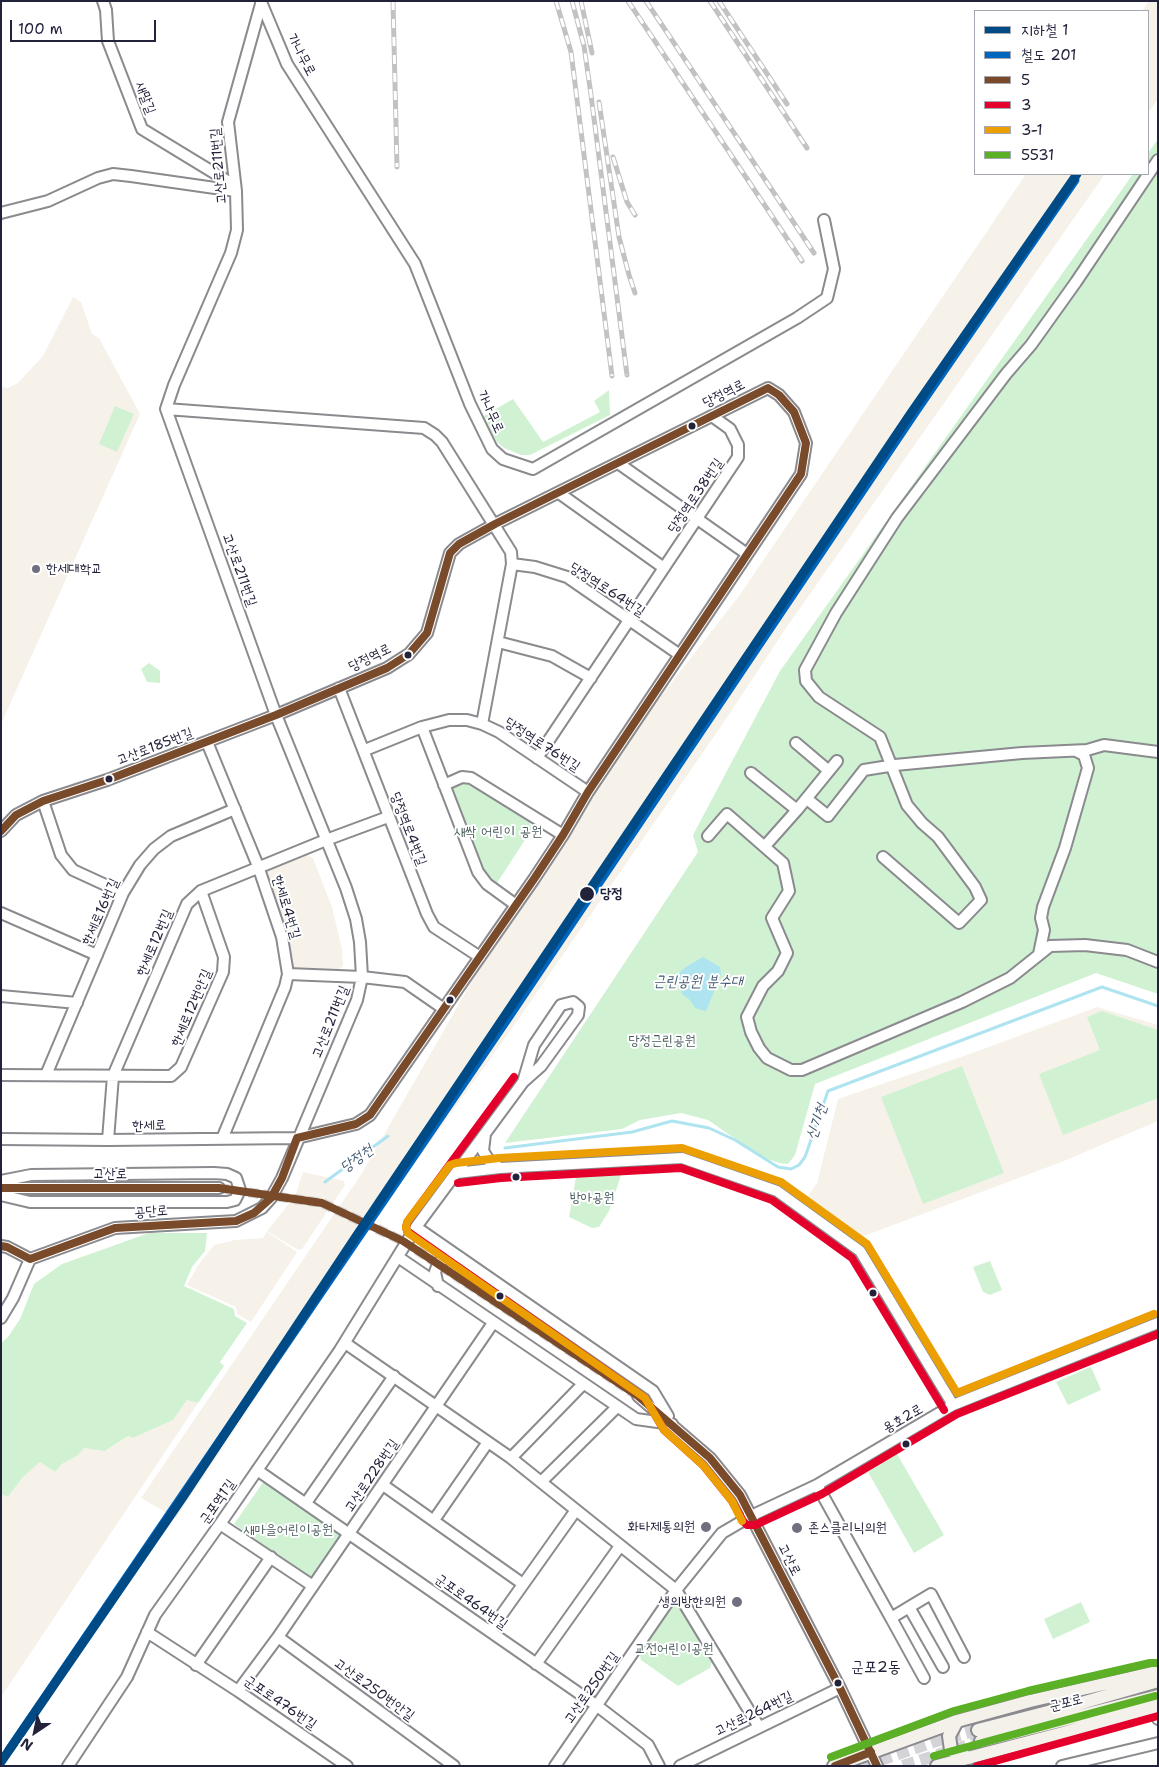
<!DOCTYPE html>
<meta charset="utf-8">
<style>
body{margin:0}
#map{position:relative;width:1159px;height:1767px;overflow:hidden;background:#fff;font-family:"Shantell Sans","Poor Story",sans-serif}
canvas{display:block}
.frame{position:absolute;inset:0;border:2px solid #22223b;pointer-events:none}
.legend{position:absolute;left:974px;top:10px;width:175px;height:165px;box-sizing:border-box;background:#fff;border:1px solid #a7a7b1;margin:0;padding:6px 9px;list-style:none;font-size:15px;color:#22223b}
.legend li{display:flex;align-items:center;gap:10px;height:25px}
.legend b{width:25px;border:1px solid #a7a7b1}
.north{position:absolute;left:10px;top:1707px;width:50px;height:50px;-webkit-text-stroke:4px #fff;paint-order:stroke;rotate:214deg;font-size:14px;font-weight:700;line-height:20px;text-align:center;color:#22223b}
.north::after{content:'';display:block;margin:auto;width:18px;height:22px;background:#22223b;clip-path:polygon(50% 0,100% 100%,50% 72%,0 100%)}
.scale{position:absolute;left:10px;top:20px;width:146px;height:22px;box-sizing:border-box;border:2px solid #22223b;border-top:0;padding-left:6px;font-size:15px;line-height:18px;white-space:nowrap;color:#22223b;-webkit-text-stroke:4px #fff;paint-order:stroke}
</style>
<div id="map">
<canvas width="1159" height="1767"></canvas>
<div class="frame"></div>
<ul class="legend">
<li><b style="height:6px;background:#004a85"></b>지하철 1</li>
<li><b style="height:6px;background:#0065bd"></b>철도 201</li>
<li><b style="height:6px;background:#7a4b2a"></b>5</li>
<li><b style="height:6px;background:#e4002b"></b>3</li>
<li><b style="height:6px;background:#ec9f03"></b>3-1</li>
<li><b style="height:6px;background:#5bb025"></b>5531</li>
</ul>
<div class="north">N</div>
<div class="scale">100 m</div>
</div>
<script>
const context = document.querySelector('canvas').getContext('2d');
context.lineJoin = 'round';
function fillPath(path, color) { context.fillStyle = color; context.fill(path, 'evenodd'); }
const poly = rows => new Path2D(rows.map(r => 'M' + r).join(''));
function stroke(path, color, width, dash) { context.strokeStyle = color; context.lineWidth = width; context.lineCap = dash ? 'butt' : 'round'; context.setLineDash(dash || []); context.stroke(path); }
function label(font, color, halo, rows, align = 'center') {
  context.font = font + ' "Shantell Sans","Poor Story",sans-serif'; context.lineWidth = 4; context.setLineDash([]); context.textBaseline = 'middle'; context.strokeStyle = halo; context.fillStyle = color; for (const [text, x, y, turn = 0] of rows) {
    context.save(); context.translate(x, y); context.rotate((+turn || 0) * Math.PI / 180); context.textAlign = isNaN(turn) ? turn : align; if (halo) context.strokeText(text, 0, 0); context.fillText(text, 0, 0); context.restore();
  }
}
fillPath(poly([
 [1149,1,1158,1,1158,99,1148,113,1148,11,1142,11],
 [1026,174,1105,174,786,628,724,722,513,1027,380,1212,176,1518,141,1498,362,1173,494,943,644,718,739,596],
 [73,297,81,302,92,334,99,338,140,414,1,724,1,387,8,388,18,383,43,356],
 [303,853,313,858,332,907,342,949,343,966,337,971,298,970,292,966,286,936,263,872,266,866],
 [1097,1007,1158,1025,1158,1121,1064,1161,856,1239,806,1199,817,1183,838,1099,967,1055],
 [303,1172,344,1181,345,1185,302,1249,298,1250,267,1231,295,1196],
 [267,1232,297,1252,251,1322,237,1314,236,1307,187,1285,198,1265,214,1245,235,1240,263,1238],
 [187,1400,198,1403,1,1697,1,1494,8,1497,23,1477,40,1462,55,1472,62,1464,77,1456,84,1447,106,1451,128,1436,133,1438,173,1420]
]), '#f6f2ea');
fillPath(poly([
 [1158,139,1158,994,1096,973,815,1084,795,1155,788,1164,779,1163,760,1156,708,1120,681,1113,640,1120,622,1129,505,1143,698,852,693,835,780,671,1133,174,1148,174,1148,153],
 [609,390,610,415,530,455,521,455,504,448,497,442,482,417,513,399,543,442,600,412,594,401],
 [115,406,134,414,117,452,99,444],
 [149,663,160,671,160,683,147,682,141,669],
 [462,782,475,785,529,820,532,829,497,883,489,879,481,870,452,786],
 [1102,1011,1158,1030,1158,1098,1063,1135,1039,1074,1100,1050,1087,1017],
 [962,1066,1004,1173,923,1204,881,1097],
 [621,1175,609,1211,599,1227,592,1228,569,1217,576,1177],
 [149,1233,207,1233,205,1251,192,1267,184,1286,234,1309,235,1316,247,1323,220,1362,224,1366,198,1403,187,1400,173,1420,133,1438,128,1436,105,1451,84,1448,77,1456,62,1464,55,1472,40,1462,23,1477,8,1497,1,1494,1,1343,8,1337,20,1319,34,1284,62,1264],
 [990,1261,1002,1290,990,1295,983,1292,973,1267],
 [1090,1367,1092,1369,1101,1390,1068,1405,1056,1382],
 [897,1454,944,1535,914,1553,868,1472],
 [264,1481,342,1536,311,1579,234,1524],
 [671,1602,680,1604,713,1659,710,1668,678,1686,641,1660,639,1651],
 [1081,1602,1090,1622,1053,1639,1044,1619]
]), '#d0f2d2');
fillPath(poly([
 [703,957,720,967,721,974,707,1009,705,1011,695,1008,690,1000,683,995,677,983,680,972,686,967]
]), '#aee4f0');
stroke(poly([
 [505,1148,632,1132,672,1121,709,1128,735,1140,778,1167,791,1169,799,1165,805,1157,828,1091,1102,987,1158,1006],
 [325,1182,388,1136]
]), '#aee4f0', 3);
stroke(poly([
 [219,1188,322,1203,403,1241,638,1396]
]), '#d3d3d8', 10, [10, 5]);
stroke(poly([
 [863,1766,933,1742,978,1730],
 [903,1766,981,1741]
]), '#d3d3d8', 12, [12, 6]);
const minor = poly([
 [103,1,106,10,108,41,142,129,234,185],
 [261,2,287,64,415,264,470,404,492,449,503,459,533,469,797,318,827,298,834,269,824,220],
 [1,213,48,201,98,178,113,174,131,176,236,191],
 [166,409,424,428,435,435,442,442,511,552,512,564,482,724],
 [618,463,747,554],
 [559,493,664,568],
 [512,564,535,567,567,577,680,655],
 [498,642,552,656,591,678],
 [339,688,427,914,434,927,480,957],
 [422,727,478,872,487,884,516,905],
 [207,742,258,866,282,937,288,974,285,987,222,1139],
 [796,743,829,771],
 [365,750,422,727,449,720,467,720,482,724,499,732,588,792],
 [537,758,738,457,738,445,730,429,712,416],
 [751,773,797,810,765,846],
 [444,785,462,777,471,778,563,835],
 [807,799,828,816,864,770,895,765,1022,753,1087,750,1104,745,1158,752],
 [43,801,61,855,73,870,123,893],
 [797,810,837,761],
 [1,831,16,815,43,801,107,780,276,715,387,668,409,654,427,633,450,553,459,544,495,524,768,388,779,395,794,412,806,443,801,474,588,792,563,835,534,879,370,1115,356,1124,297,1138,108,1140,1,1139],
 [708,836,727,814,783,863,789,891,772,918,787,953,778,971,763,986,747,1017,751,1032,759,1048,767,1058,791,1070,802,1070,962,1002,1010,978,1050,946,1085,945,1127,950,1158,962],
 [883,857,959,923,981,900,975,887,938,837,922,823,907,805,880,737,819,697,806,681,805,670,836,613,897,518,1006,374,1031,345,1076,282,1158,160],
 [1,913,97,955],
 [1039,954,1044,930,1041,918,1043,907,1065,848,1088,768,1084,755,1076,751],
 [288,974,362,977,405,982,444,1009],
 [1,996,77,1003],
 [1,1075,171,1076,181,1067,223,972,224,957,201,891],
 [46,1075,123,893,140,865,154,849,171,836,235,809],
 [485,1134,483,1151,490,1162,500,1168],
 [108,1140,113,1076,187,904,201,891,326,840,388,817],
 [457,1173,500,1168,682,1158,777,1191,860,1251,953,1405],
 [1,1181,31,1175,214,1173,227,1174,236,1178,240,1190,235,1200,227,1202,30,1202,1,1195],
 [1,1188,219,1188],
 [416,1227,653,1391,668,1416],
 [1,1246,7,1247,30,1259],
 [398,1257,636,1419,672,1424],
 [438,1286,435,1272,438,1264,442,1260,450,1258,461,1258],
 [1,1318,13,1298,30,1259,115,1228,236,1221,262,1208,271,1198,282,1178,357,1000,362,977,360,942,356,919,346,888,276,715,166,409,174,385,231,253,237,230,236,191,228,122,261,4],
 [345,1343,511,1458,676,1590,759,1727],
 [638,1396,710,1458,740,1495,840,1688,877,1766],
 [511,1458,583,1384],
 [257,1470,596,1705,648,1745,659,1766],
 [541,1482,617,1407],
 [383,1485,523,1584],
 [817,1485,891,1618,931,1594,964,1657],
 [306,1503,394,1376],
 [434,1520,488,1442],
 [220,1524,313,1586],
 [909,1607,943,1667],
 [891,1618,924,1678],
 [490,1631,576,1510],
 [147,1632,238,1691,347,1766],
 [278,1637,454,1766],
 [536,1664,620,1546],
 [196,1665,271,1557],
 [238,1691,278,1637,493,1323],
 [1152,1708,1158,1719],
 [68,1766,127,1677,155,1615,220,1524,340,1350,416,1227,523,1082,541,1066,578,1015,579,1007,573,1002,561,1005,534,1045,523,1082],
 [555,1766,676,1590,722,1533,751,1516,817,1485,953,1405,1158,1323],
 [680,1766,840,1688],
 [1062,1766,1158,1743]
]);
const major = poly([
 [957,1721,949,1736,951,1750,969,1758],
 [978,1730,1071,1706,1158,1681],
 [981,1741,1158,1696],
 [834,1766,957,1721,1030,1701,1152,1673,1158,1673],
 [937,1766,1063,1733,1158,1706]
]);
stroke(minor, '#8a8a8f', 14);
stroke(major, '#8a8a8f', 16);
stroke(minor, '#fff', 10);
stroke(major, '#f4f1eb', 12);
const rail = poly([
 [393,1,397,167],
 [556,1,571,52,612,376],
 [572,1,584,46,591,95,627,375],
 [581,1,592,53],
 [628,1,802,261],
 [646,1,814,253],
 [710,1,807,148],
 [719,1,787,104],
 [599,102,619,237,629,275,635,293],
 [613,157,627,202,635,215]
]);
stroke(rail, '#c2c2c4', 5);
stroke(rail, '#fff', 3, [9]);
stroke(poly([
 [1,831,16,815,43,801,107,780,276,715,387,668,409,654,427,633,450,553,459,544,495,524,768,388,779,395,794,412,806,443,801,474,588,792,563,835,534,879,370,1115,356,1124,297,1138,282,1178,271,1198,254,1213,236,1221,115,1228,30,1259,7,1247,1,1246],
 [1,1188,219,1188,322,1203,403,1241,638,1396,710,1458,740,1495,840,1688,877,1766],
 [835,1766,871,1752]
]), '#7a4b2a', 8);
stroke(poly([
 [514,1077,408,1221,406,1227,407,1231,645,1398,664,1430,703,1465,732,1501,743,1521,747,1525,755,1525,822,1494,957,1414,1158,1334],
 [458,1183,501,1178,681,1168,772,1200,852,1258,944,1410],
 [977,1766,1158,1716]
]), '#e4002b', 8);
stroke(poly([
 [742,1521,732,1501,703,1465,664,1430,645,1398,408,1233,406,1228,407,1222,450,1165,456,1163,499,1158,682,1148,781,1182,867,1244,957,1393,1154,1314]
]), '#ec9f03', 8);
stroke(poly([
 [934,1756,1155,1696],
 [831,1757,954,1711,1028,1691,1150,1663,1158,1663]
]), '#5bb025', 8);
stroke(poly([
 [9,1750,508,1018,916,411,1075,180]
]), '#0065bd', 9);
stroke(poly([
 [1,1762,183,1497,355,1238,911,413,1077,174]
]), '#004a85', 9);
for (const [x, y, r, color] of [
 [692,426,4.5,"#22223b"],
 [36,569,5,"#6f6f80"],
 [408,655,4.5,"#22223b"],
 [109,779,4.5,"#22223b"],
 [587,894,8,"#22223b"],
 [450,1000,4.5,"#22223b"],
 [516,1177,4.5,"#22223b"],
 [873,1293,4.5,"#22223b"],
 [500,1296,4.5,"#22223b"],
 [906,1444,4.5,"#22223b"],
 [706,1527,6,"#6f6f80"],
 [797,1528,6,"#6f6f80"],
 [737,1602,6,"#6f6f80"],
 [838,1683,4.5,"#22223b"]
]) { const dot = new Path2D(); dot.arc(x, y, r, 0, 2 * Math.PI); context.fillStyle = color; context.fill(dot); stroke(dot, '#fff', 2); }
label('14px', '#22223b', '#fff', [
 ["가나무로",301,55,62],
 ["새말길",145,98,69],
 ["고산로211번길",219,166,-95],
 ["당정역로",724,394,-27],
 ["가나무로",490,412,65],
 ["당정역로38번길",696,496,-56],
 ["고산로211번길",239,570,70],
 ["당정역로64번길",607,590,33],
 ["당정역로",370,658,-26],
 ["당정역로76번길",542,745,33],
 ["고산로185번길",155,747,-21],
 ["당정역로4번길",408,829,69],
 ["한세로4번길",286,907,73],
 ["한세로16번길",101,912,-66],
 ["한세로12번길",155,943,-67],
 ["한세로12번안길",192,1008,-67],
 ["고산로211번길",331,1022,-68],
 ["한세로",149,1126,-1],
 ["고산로",110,1174],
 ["공단로",151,1212,-4],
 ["용호2로",903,1419,-30],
 ["고산로228번길",372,1476,-56],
 ["군포역1길",218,1502,-55],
 ["고산로",789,1560,63],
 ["군포로464번길",471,1602,35],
 ["고산로250번길",592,1688,-55],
 ["고산로250번안길",374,1690,36],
 ["군포로476번길",280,1703,34],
 ["군포로",1066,1703,-14],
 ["고산로264번길",754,1714,-26]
]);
label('14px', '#22223b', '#fff', [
 ["한세대학교",46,569],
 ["화타제통의원",695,1527,"right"],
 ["존스클리닉의원",808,1528],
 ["생의방한의원",726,1602,"right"]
], 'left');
label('14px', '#4b5d5e', '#fff', [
 ["새싹 어린이 공원",498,832],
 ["당정근린공원",662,1041],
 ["방아공원",592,1198],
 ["새마을어린이공원",288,1530],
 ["교전어린이공원",674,1649]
]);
label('bold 14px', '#22223b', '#fff', [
 ["당정",600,894]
], 'left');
label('italic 15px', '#425970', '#fff', [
 ["근린공원 분수대",698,982],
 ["신기천",817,1122,-71],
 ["당정천",357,1159,-36]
]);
label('16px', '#22223b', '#fff', [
 ["군포2동",876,1668]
]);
</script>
